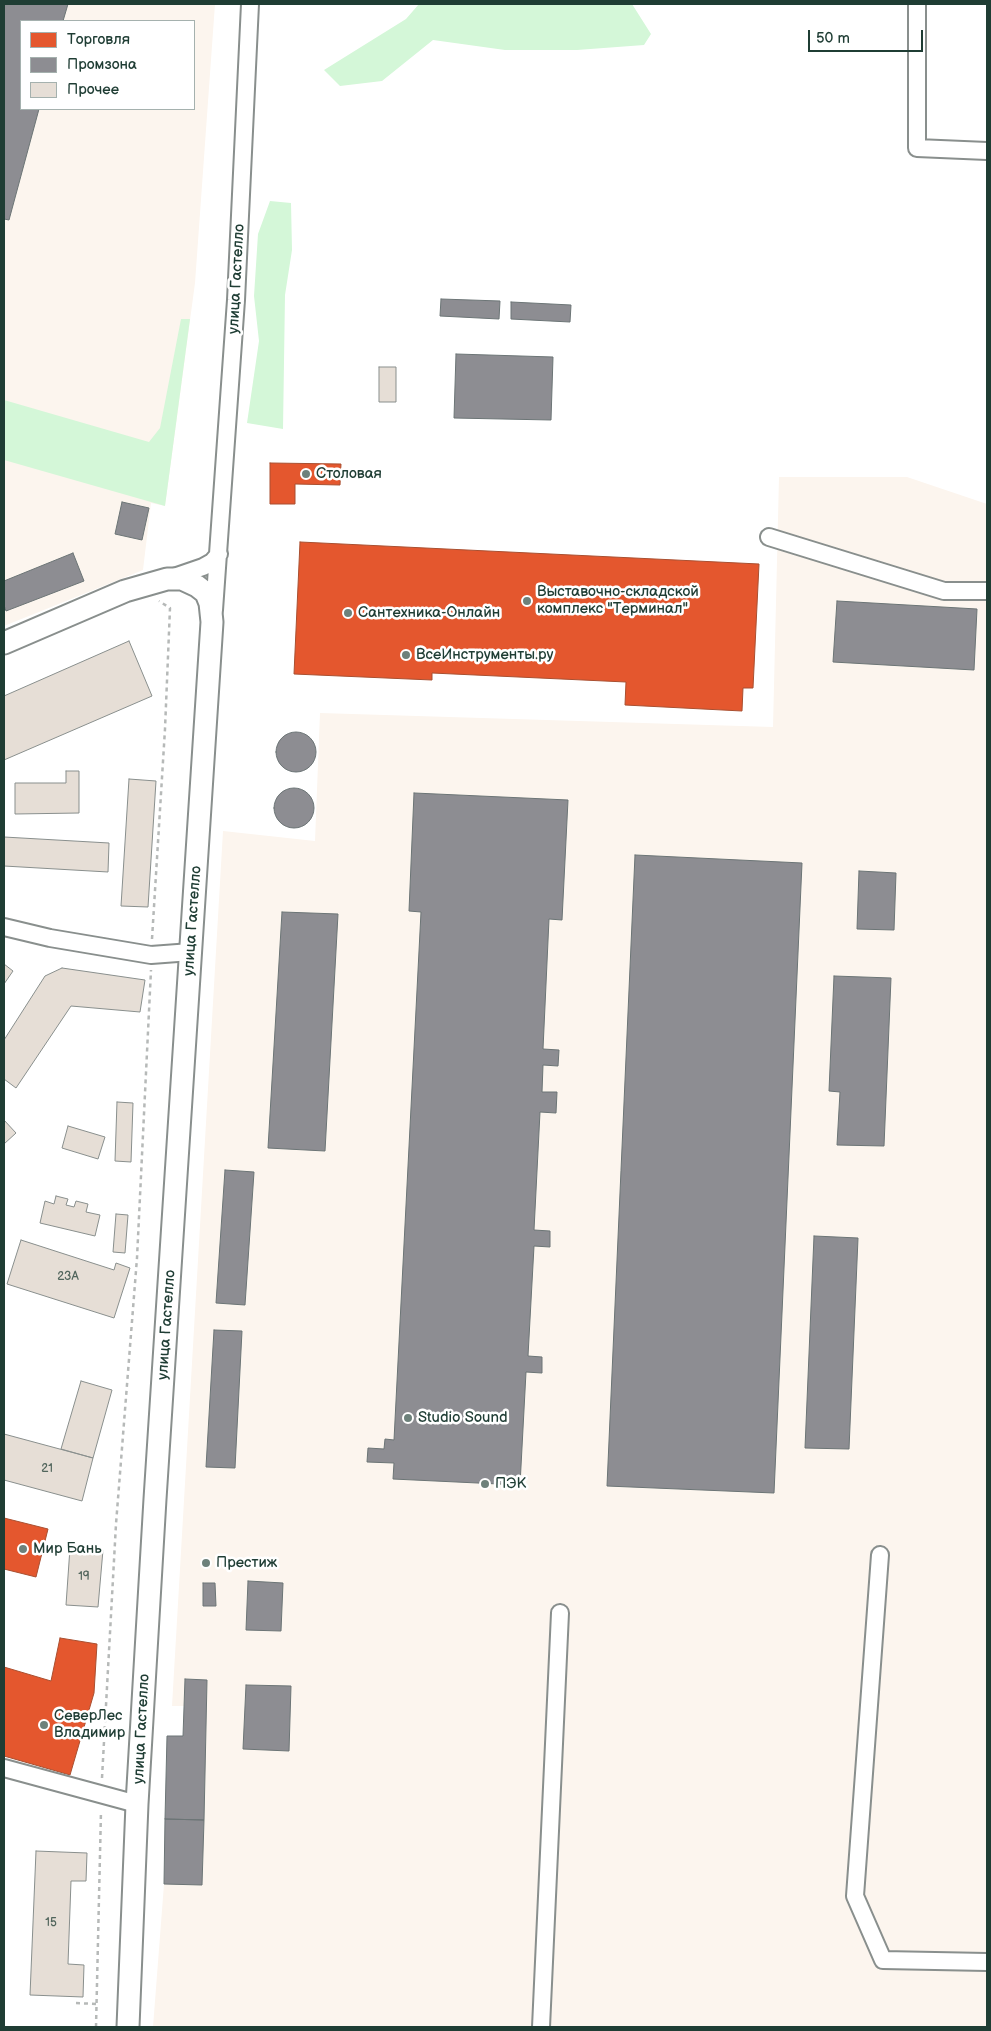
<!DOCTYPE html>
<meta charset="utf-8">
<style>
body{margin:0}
#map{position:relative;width:991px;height:2031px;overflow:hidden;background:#fff;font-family:"Balsamiq Sans",sans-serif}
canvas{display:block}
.frame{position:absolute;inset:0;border:5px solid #1f3d34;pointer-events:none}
.legend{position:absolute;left:20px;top:20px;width:175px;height:90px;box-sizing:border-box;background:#fff;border:1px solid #a5b1ae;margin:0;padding:6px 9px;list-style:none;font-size:15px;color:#1f3d34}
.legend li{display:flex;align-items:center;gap:10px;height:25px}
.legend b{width:25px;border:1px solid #a5b1ae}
.scale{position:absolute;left:808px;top:30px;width:115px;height:22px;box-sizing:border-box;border:2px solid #1f3d34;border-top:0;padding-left:6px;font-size:15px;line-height:18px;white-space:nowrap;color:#1f3d34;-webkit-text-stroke:4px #fff;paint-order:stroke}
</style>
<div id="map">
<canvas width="991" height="2031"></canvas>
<div class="frame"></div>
<ul class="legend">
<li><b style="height:14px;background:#e4572e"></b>Торговля</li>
<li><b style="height:14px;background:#8d8d92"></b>Промзона</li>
<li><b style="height:14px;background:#e6ded6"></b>Прочее</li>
</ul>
<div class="scale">50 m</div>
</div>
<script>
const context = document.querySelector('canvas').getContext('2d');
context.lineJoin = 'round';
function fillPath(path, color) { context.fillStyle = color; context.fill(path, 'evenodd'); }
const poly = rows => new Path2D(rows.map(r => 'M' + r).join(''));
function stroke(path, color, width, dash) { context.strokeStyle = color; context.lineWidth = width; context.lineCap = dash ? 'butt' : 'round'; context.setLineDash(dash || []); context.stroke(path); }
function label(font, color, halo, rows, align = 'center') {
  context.font = font + ' "Balsamiq Sans",sans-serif'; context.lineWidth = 5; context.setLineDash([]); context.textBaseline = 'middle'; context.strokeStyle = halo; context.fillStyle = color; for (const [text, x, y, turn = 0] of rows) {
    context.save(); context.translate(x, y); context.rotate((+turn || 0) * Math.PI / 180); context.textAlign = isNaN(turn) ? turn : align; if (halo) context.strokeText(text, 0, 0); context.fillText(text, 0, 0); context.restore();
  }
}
fillPath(poly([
 [4,4,215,4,195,283,165,506,151,503,143,570,4,626],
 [21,21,194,21,194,109,21,109],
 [779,477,907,477,987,504,987,2027,153,2027,164,1884,202,1884,207,1680,185,1679,184,1706,172,1706,223,831,315,841,320,713,773,727]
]), '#fcf5ee');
fillPath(poly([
 [419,4,632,4,651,34,644,45,577,50,505,50,433,40,382,81,340,86,324,70,406,19],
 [270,201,291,203,292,250,285,295,283,429,247,423,259,341,254,296,258,234],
 [181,319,190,319,165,506,4,460,4,400,149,442,160,428]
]), '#d4f7d8');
const shops = poly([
 [270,463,341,464,340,485,295,484,295,504,270,504,270,463],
 [300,542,759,564,753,688,743,688,742,711,625,705,626,682,432,673,432,680,294,674,300,542],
 [4,1518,48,1529,36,1577,4,1569,4,1518],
 [60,1638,97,1644,94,1693,70,1775,4,1756,4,1667,51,1681,60,1638]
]);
fillPath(shops, '#e4572e');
stroke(shops, '#a94f30', 1);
const industry = poly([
 [4,4,68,4,63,21,21,21,21,109,39,109,9,220,4,219,4,4],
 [441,299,500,301,499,319,440,316,441,299],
 [511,302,571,305,570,322,511,319,511,302],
 [456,354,553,357,551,420,454,418,456,354],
 [122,502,149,508,142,540,115,534,122,502],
 [73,553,84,581,6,611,4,605,4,581,73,553],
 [837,601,977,609,974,670,833,662,837,601],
 '276 752a20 20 0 1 1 40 0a20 20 0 1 1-40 0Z',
 '274 808a20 20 0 1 1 40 0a20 20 0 1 1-40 0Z',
 [414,793,568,800,562,920,549,919,543,1049,559,1050,558,1066,543,1065,542,1092,557,1092,556,1113,540,1112,534,1230,550,1231,550,1247,534,1246,528,1356,542,1357,542,1373,526,1372,520,1485,393,1479,394,1463,367,1462,368,1448,384,1449,385,1439,394,1440,421,912,409,911,414,793],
 [635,855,802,863,774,1493,607,1486,635,855],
 [859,871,896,873,894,930,857,929,859,871],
 [282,912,338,914,325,1151,268,1148,282,912],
 [834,976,891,978,884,1146,837,1145,840,1092,829,1091,834,976],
 [225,1170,254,1172,245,1305,216,1303,225,1170],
 [814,1236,858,1238,849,1449,805,1448,814,1236],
 [214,1330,242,1331,235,1468,206,1467,214,1330],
 [248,1581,283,1583,281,1631,246,1630,248,1581],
 [203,1583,215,1583,216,1606,203,1606,203,1583],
 [185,1679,207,1680,204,1820,165,1819,167,1736,183,1736,185,1679],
 [246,1685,291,1686,289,1751,243,1749,246,1685],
 [165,1819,204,1820,202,1885,164,1884,165,1819]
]);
fillPath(industry, '#8d8d92');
stroke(industry, '#6c7576', 1);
const building = poly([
 [379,367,396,367,396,402,379,402,379,367],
 [129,641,152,696,4,760,4,696,129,641],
 [66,771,79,771,79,813,15,814,15,783,66,783,66,771],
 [129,779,156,781,148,907,121,906,129,779],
 [4,837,109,843,108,872,4,866,4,837],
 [4,964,13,971,4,984,4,964],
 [62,968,145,980,140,1012,71,1006,16,1088,4,1079,4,1040,45,976,62,968],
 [117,1102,133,1103,131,1162,115,1161,117,1102],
 [4,1120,16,1133,4,1144,4,1120],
 [68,1126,105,1137,98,1159,62,1148,68,1126],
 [56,1196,68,1199,66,1205,74,1207,76,1201,88,1204,86,1212,100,1215,95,1236,40,1223,45,1201,54,1204,56,1196],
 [116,1214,128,1215,125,1253,113,1252,116,1214],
 [21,1240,114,1270,116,1263,130,1268,114,1318,7,1284,21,1240],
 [81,1381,112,1390,93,1458,61,1449,81,1381],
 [4,1434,93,1458,82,1501,4,1480,4,1434],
 [70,1548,103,1550,98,1607,66,1605,70,1548],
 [36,1851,87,1853,86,1881,71,1881,68,1964,84,1965,83,1997,30,1995,36,1851]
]);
fillPath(building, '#e6ded6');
stroke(building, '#898f8d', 1);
const minor = poly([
 [917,4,917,148,987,151],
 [769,537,944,591,987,591],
 [171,578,203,567,212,562,219,554],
 [214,610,236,300,250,4],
 [4,927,50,938,151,955,191,952],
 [880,1555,855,1896,883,1960,987,1962],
 [4,1768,137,1804],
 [541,2027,560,1613]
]);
const major = poly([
 [4,643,125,591,167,579,182,579,197,586,206,593,210,603,212,622,155,1499,137,1804,128,2027]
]);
stroke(minor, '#898f8d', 20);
stroke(major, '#898f8d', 25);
stroke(poly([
 [152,939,165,729,170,608,159,601],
 [102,1778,116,1524,137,1258,151,970],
 [76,2003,96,2004],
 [96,2027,101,1811]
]), '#b6b9b8', 2.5, [4, 4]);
stroke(minor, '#fff', 16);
stroke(major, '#fff', 21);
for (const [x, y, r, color] of [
 [306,474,5,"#6d817b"],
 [527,601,5,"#6d817b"],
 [348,613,5,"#6d817b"],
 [406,655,5,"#6d817b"],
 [408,1418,5,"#6d817b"],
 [485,1484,5,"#6d817b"],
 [23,1549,5,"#6d817b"],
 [206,1563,5,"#6d817b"],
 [44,1725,5,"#6d817b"]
]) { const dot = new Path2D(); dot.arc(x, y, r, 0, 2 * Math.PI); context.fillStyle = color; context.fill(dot); stroke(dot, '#fff', 2); }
label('12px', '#51655c', null, [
 ["23А",68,1277],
 ["21",47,1469],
 ["19",84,1577],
 ["15",51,1923]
]);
label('15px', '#1f3d34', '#fff', [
 ["улица Гастелло",237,279,-87],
 ["улица Гастелло",193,921,-86],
 ["улица Гастелло",167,1325,-86],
 ["улица Гастелло",142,1729,-87]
]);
label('15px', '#1f3d34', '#fff', [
 ["Столовая",316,474],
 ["Выставочно-складской",537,592],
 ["комплекс \"Терминал\"",537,609],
 ["Сантехника-Онлайн",358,613],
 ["ВсеИнструменты.ру",416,655],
 ["Studio Sound",418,1418],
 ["ПЭК",495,1484],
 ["Мир Бань",33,1549],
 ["Престиж",216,1563],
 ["СеверЛес",54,1716],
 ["Владимир",54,1733]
], 'left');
</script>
